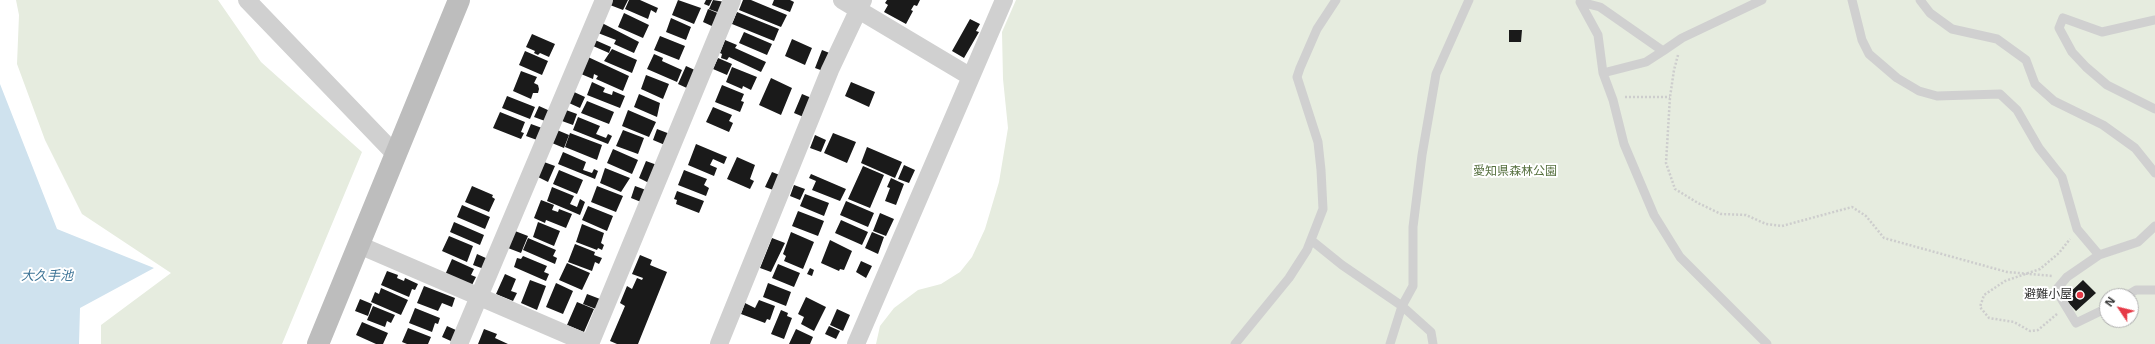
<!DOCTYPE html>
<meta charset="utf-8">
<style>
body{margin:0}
#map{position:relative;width:2155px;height:344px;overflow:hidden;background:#fff;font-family:"Open Sans",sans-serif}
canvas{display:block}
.north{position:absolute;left:2099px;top:288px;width:40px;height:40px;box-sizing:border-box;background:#fff;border:1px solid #adadad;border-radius:50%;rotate:305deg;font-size:11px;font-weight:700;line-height:16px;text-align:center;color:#333}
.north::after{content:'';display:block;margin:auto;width:14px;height:18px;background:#e63946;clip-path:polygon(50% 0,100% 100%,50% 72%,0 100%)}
</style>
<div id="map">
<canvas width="2155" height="344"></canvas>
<div class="north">N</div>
</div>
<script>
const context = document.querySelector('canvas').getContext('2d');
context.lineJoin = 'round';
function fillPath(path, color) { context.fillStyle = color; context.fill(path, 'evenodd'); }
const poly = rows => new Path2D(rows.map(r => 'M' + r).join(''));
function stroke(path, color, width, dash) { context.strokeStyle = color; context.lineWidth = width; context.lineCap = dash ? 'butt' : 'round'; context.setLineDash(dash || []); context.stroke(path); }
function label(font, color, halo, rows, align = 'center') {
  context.font = font + ' "Open Sans","Noto Sans JP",sans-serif'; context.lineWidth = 4; context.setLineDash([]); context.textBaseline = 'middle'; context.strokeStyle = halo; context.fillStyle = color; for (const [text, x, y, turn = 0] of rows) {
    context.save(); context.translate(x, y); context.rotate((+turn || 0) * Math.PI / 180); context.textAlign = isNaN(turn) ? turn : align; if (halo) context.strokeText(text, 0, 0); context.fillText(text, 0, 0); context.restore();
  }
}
fillPath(poly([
 [16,0,218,0,261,62,362,152,282,344,101,344,101,325,171,273,82,214,45,140,17,64,19,15],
 [1016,0,2155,0,2155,344,876,344,880,326,894,308,918,290,941,284,960,272,972,257,985,229,999,182,1008,128,1003,79,1002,32],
 [2107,296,2131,296,2131,320,2107,320]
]), '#e6ecdf');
fillPath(poly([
 [0,84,57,229,154,268,80,308,79,344,0,344]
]), '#cfe2ee');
fillPath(poly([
 [612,0,628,0,623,10,610,5],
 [629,0,640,0,658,8,656,13,651,10,648,19,625,9],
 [678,0,701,8,694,24,672,15],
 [706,0,712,0,709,6,704,4],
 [713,0,725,2,720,13,709,9],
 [743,0,751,0,787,15,781,27,739,10],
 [774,0,790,0,794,2,790,12,772,5],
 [887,0,920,0,917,6,914,5,911,10,913,11,906,24,884,12,888,5,885,3],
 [708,9,720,14,714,27,703,22],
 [737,12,779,29,774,41,732,24],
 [624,13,649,25,643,38,618,27],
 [671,18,691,27,686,40,666,32],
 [970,19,980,24,976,31,979,32,964,58,952,51],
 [602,23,639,42,634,53,614,44,616,40,598,33],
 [1509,30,1522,30,1521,42,1509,42],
 [744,32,772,44,767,55,739,43],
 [532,34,555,44,549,57,540,53,538,55,534,53,535,51,526,47],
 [660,36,685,46,679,60,654,50],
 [792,39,812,48,805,65,785,56],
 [595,40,611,47,609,53,593,46],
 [725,40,737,45,735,48,766,62,761,72,729,57,727,60,721,58,722,54,720,53],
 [612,49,637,60,632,73,604,61],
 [822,50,832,54,826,72,815,68],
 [525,51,548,61,542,75,519,65],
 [654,54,663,58,662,61,682,70,677,82,647,69],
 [588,57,629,76,623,91,596,79,598,76,594,74,593,79,581,74],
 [718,58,732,64,727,75,713,69],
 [686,66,697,71,689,89,678,84],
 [732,67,757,77,751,90,743,86,742,89,726,82],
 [521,71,537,77,534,83,538,85,539,89,538,93,533,93,531,99,513,91],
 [646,75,669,84,663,99,641,89],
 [771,78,792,88,781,115,759,105],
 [592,82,605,88,603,92,612,95,613,91,625,96,620,108,587,95],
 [851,82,875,92,869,107,845,96],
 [722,85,744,94,741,101,744,102,740,112,715,102],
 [574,92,585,97,580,108,569,103],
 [639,94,660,103,657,117,634,107],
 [802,94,814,99,806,118,794,113],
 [507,96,535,107,530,119,502,108],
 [587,101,614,112,609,124,581,113],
 [539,106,550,111,545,121,534,117],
 [713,107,732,115,729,121,733,123,729,132,706,122],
 [566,110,577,114,573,125,562,121],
 [628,110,656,122,649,137,622,126],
 [500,112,525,122,521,132,524,133,521,139,493,128],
 [578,117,600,126,596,134,606,138,608,134,612,136,608,144,573,130],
 [531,124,542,128,537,140,526,136],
 [657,129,670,134,665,145,653,140],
 [557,130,569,135,564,148,552,143],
 [623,130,644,138,638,154,616,146],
 [570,133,602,145,597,160,565,147],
 [833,133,856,142,847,163,824,153],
 [815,135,826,140,821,152,810,148],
 [696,144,727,157,724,164,713,159,710,165,717,168,714,176,688,165],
 [867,147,902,162,895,178,861,163],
 [613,149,638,160,632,174,607,163],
 [563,152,586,162,583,170,592,173,594,169,598,171,595,179,558,164],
 [737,157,755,165,750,179,754,181,750,189,727,179],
 [646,161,657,165,649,183,639,178],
 [544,162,555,166,548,182,538,177],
 [904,165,915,170,909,183,898,179],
 [863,166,884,175,870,208,848,199],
 [605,168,630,178,621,192,600,183],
 [559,170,583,180,577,194,553,184],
 [684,170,707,179,704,185,709,188,706,196,678,185],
 [772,172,782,176,776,191,765,187],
 [811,174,846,189,840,201,812,190,816,181,809,178],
 [891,178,904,184,896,205,885,201,890,188,887,187],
 [794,185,805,189,800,200,790,196],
 [472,186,493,195,492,197,495,199,489,212,465,202],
 [597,186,623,196,616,212,591,202],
 [635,186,646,190,641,202,631,198],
 [552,187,574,196,570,204,577,207,580,199,585,202,580,215,547,201],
 [677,191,704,201,699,213,676,204,677,200,674,199],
 [805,194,829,203,824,216,800,206],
 [541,200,554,205,552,210,558,212,559,209,572,214,566,228,546,220,545,223,534,218],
 [846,201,874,213,868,227,840,215],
 [462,205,490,217,485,229,457,217],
 [588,206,613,216,607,231,582,220],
 [798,211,824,221,818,236,792,226],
 [880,213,894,219,886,236,873,231],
 [841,220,868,232,862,245,835,233],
 [454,222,484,235,480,245,450,232],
 [538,222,560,231,554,246,533,237],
 [582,224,604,233,601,243,604,245,602,250,598,248,597,250,576,242],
 [515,231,528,236,521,253,508,248],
 [791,232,814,242,803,269,784,261,786,256,783,254],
 [872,232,884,237,878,254,865,248],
 [449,236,473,246,467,262,442,251],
 [528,238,556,250,553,256,557,258,555,264,523,250],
 [772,238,785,243,771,272,760,268],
 [830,240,852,251,844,270,840,269,839,271,821,263],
 [575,244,595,252,594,255,602,258,599,264,595,262,592,271,568,262],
 [477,254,488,259,484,269,473,265],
 [640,255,652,260,650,265,667,272,638,344,617,344,610,341,625,306,620,303,627,286,632,289,637,278,642,280,643,278,632,274],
 [523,256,547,266,544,272,549,274,546,281,514,267,517,258,521,259],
 [452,259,474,269,471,275,476,277,471,287,445,275],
 [861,261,872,266,866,278,856,272],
 [567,263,590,273,582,290,559,280],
 [778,264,800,273,794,287,772,278],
 [810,268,814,270,812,276,807,274],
 [387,271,398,275,397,278,404,281,405,278,418,284,415,290,412,289,409,297,381,285],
 [505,274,516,279,511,291,517,293,513,301,496,294],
 [530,280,546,286,537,310,521,303],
 [2083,280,2096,293,2076,311,2064,298],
 [556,283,573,291,563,314,546,307],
 [768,283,791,292,786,306,763,297],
 [424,286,455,298,452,307,442,303,438,311,417,303],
 [381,288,408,300,401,315,371,302,375,292,379,294],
 [587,294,600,299,596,309,583,304],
 [806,297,826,307,814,331,801,324,804,317,798,314],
 [360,299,372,304,368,316,355,311],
 [759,300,775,306,770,320,767,319,765,323,741,314,745,303,755,308],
 [577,302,594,309,584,332,567,325],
 [373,306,395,315,391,323,387,321,385,327,367,320],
 [415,308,440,318,438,324,435,323,432,332,409,323],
 [837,309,850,315,843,331,830,325],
 [781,310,788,313,787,316,792,318,784,339,771,334],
 [362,322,388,333,383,344,376,344,356,335],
 [447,326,458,331,453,342,442,337],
 [829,326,840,331,836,339,825,334],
 [408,328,431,337,428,344,407,344,402,342],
 [484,329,497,334,495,338,508,344,478,344],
 [796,329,813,337,810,344,789,344]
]), '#1a1a1a');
stroke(poly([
 [1678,55,1674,70,1670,97,1666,163,1675,189,1698,203,1721,214,1746,215,1766,224,1782,226,1852,207,1866,216,1884,238,2007,272,2053,276],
 [1625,97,1670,97],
 [2057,314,2038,330,2030,331,2014,322,1989,318,1980,307,1984,295,2005,281,2040,269,2059,253,2070,239]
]), '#cdcdcd', 2.5, [2, 2]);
stroke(poly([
 [1762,0,1682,38,1663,51,1600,7,1580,2,1598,35,1603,73,1613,100,1624,144,1654,215,1680,257,1767,344],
 [1852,0,1862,40,1869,54,1897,78,1919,91,1937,96,2000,94,2017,110,2039,148,2062,177,2077,229,2099,255],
 [1920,0,1930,13,1952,29,1997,39,2026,60,2035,84,2054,101,2103,125,2135,148,2155,173],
 [2155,20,2102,32,2063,18,2059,28,2072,52,2086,67,2107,85,2155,109],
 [1603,73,1646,62,1663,51],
 [1311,240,1342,265,1402,306,1431,332,1433,344],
 [2126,296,2136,290,2155,290],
 [2107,308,2076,323,2056,290,2067,277,2099,255,2138,242,2155,226],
 [1235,344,1289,278,1307,250,1323,209,1321,170,1318,142,1297,77,1300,68,1317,29,1336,0],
 [1390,344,1402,306,1413,286,1413,227,1422,155,1436,74,1469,0]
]), '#d0d0d0', 9);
stroke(poly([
 [247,0,396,155],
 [842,0,971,77],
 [359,245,589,344],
 [459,344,604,0],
 [590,344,732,0],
 [719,344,830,70,863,0],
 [856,344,1004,0]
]), '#d0d0d0', 18);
stroke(poly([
 [318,344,459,0]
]), '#bdbdbd', 22);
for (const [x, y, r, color] of [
 [2080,295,4,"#e63946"]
]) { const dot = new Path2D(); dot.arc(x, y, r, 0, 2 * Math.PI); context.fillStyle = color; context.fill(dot); stroke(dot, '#fff', 1.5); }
label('12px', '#56703f', '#fff', [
 ["愛知県森林公園",1515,172]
]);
label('12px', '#333', '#fff', [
 ["避難小屋",2072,295]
], 'right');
label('italic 13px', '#3f7597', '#fff', [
 ["大久手池",47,276]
]);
</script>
